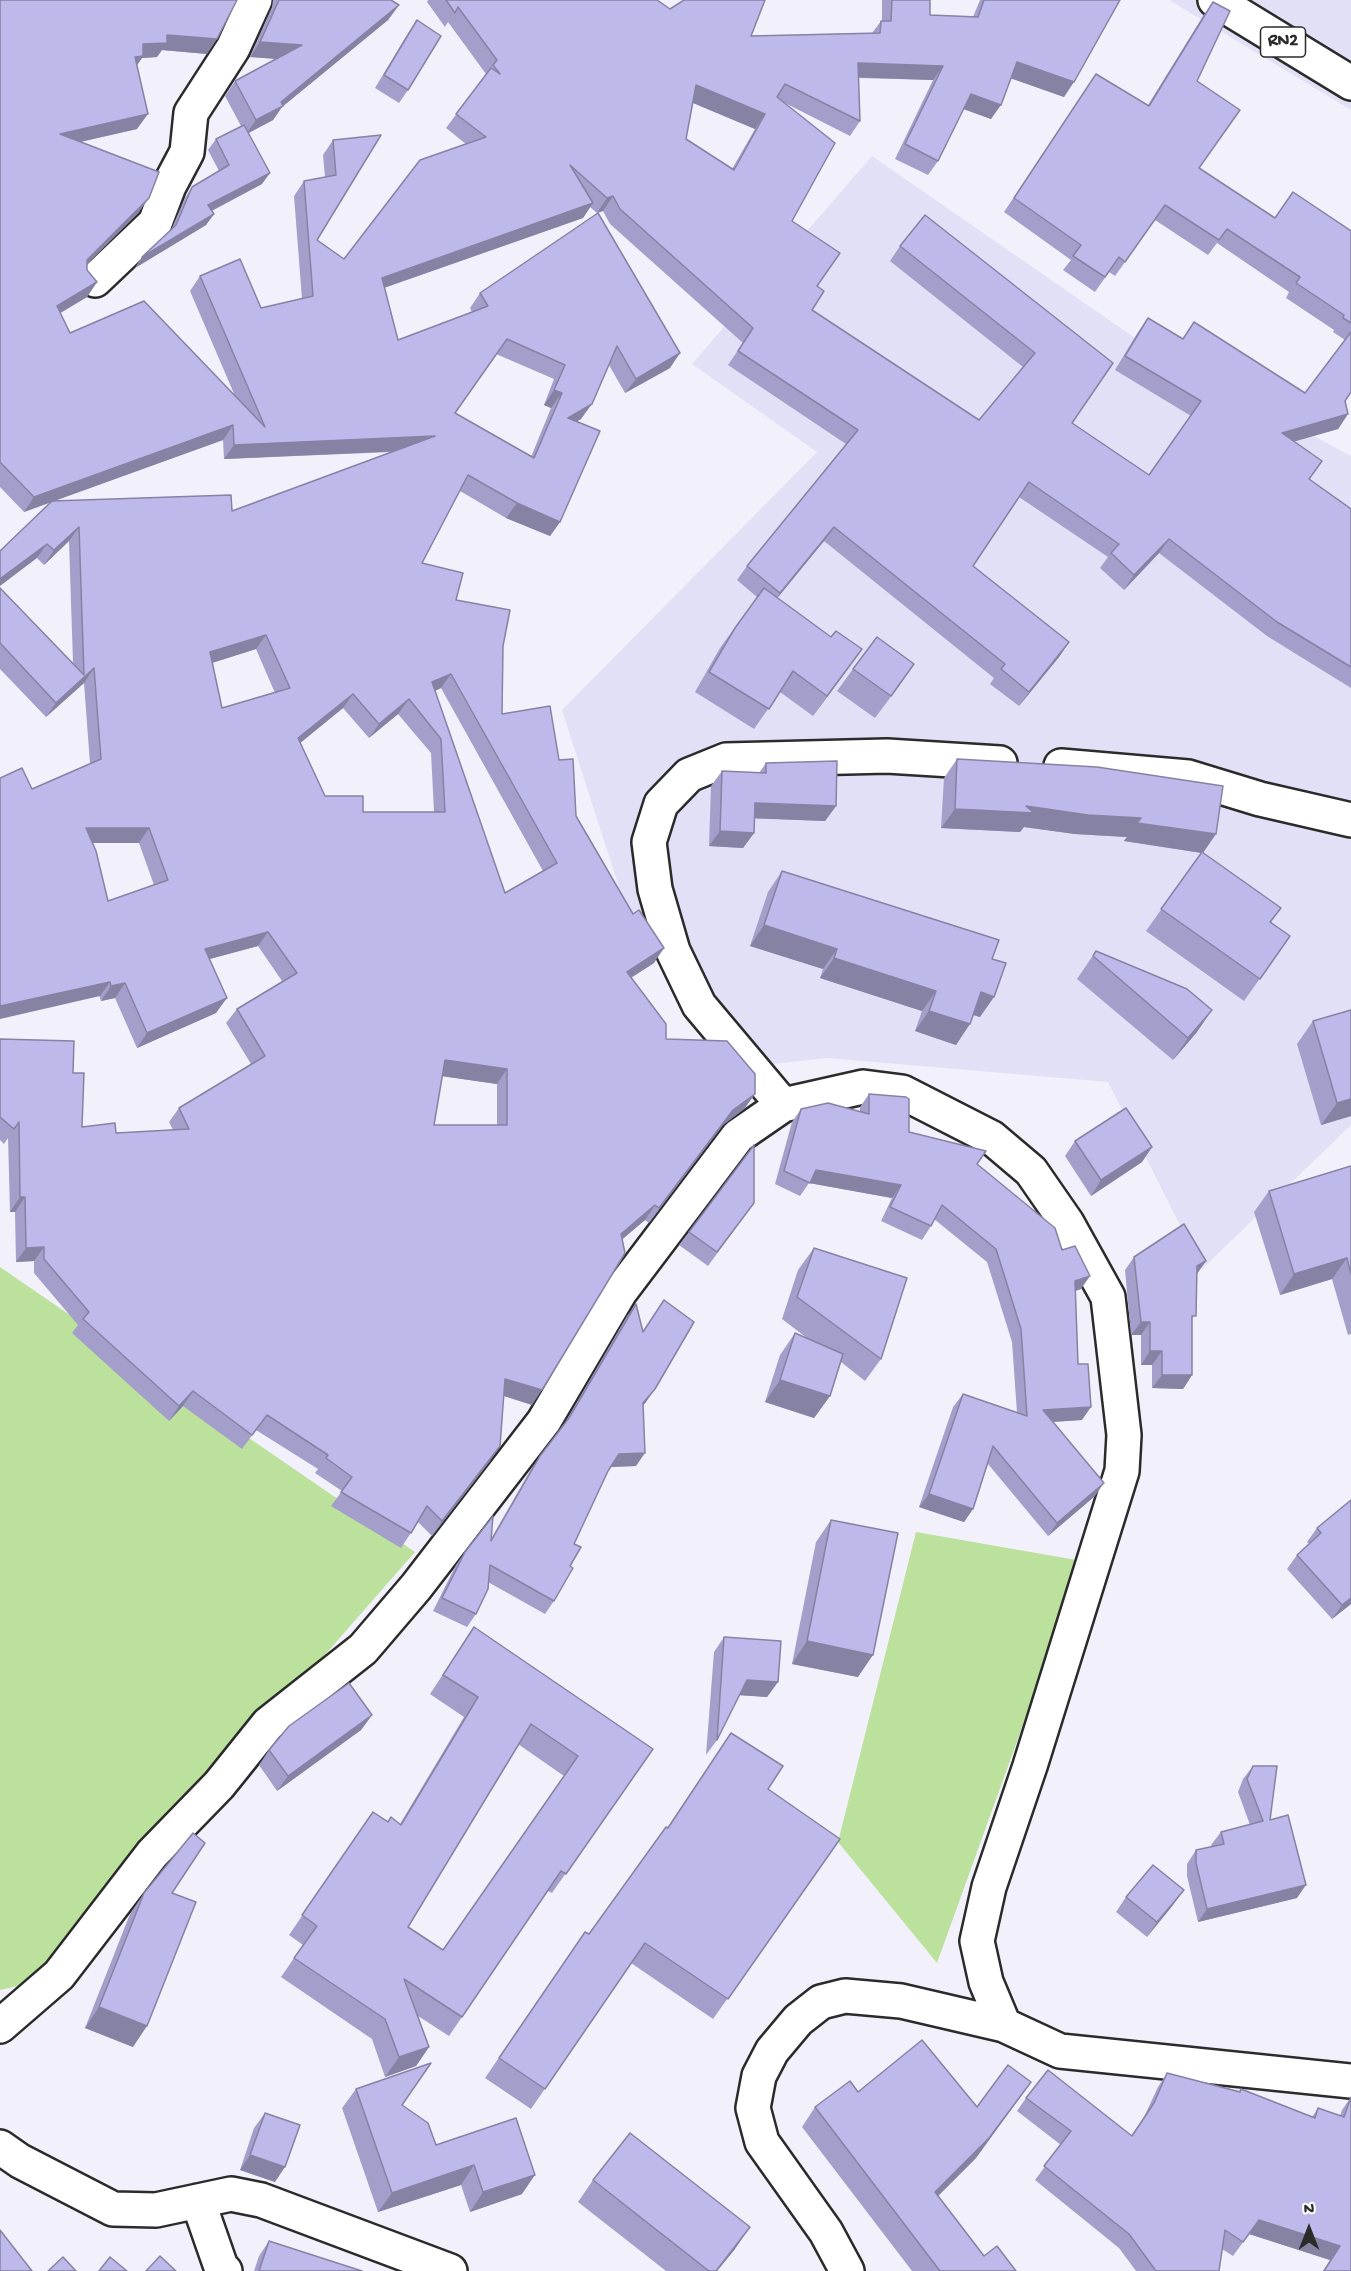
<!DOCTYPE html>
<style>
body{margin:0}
#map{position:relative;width:1351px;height:2271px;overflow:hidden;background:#f2f1fb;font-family:"Gochi Hand",sans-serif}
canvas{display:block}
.north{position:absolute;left:1279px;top:2199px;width:60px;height:60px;-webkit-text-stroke:4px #fff;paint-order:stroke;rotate:0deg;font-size:16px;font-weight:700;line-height:24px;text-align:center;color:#2b2b2b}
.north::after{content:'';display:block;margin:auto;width:21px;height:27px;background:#2b2b2b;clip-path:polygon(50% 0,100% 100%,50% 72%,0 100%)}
</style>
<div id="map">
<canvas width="1351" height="2271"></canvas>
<div class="north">N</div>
</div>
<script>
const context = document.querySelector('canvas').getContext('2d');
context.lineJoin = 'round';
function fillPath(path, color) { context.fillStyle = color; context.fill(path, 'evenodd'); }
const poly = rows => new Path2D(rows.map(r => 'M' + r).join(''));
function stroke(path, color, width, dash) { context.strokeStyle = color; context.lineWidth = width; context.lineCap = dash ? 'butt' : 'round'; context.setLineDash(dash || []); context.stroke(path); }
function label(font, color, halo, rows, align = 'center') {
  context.font = font + ' "Gochi Hand",sans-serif'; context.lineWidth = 6; context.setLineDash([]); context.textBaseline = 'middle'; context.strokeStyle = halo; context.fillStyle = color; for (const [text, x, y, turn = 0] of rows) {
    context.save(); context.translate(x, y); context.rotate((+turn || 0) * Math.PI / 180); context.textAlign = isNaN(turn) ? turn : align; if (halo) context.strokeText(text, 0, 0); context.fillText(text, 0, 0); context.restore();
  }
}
fillPath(poly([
 [1169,0,1351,0,1351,110],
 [872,156,1151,349,1351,456,1351,1125,1202,1269,1108,1082,827,1058,746,1067,625,906,562,710,817,452,692,364]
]), '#e2e0f6');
fillPath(poly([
 [0,1267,415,1552,39,1981,0,1990],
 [916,1532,1082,1561,937,1963,838,1842]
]), '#bbe19d');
const minor = poly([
 [95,280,155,223,169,186,187,152,191,113,233,48,255,0],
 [1061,766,1188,777,1260,799,1351,820],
 [783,1105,699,1005,673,951,655,889,649,842,661,804,689,775,726,760,887,756,1000,763],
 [0,2026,59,1975,152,1854,219,1785,268,1724,363,1649,416,1587,544,1421,620,1292,738,1136,783,1105,863,1087,902,1092,992,1138,1031,1171,1067,1223,1108,1297,1124,1435,1122,1471,1030,1766,989,1887,977,1941,986,1982,1004,2025,1060,2051,1351,2081],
 [0,2147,20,2161,113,2209,156,2210,231,2194,261,2200,450,2271],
 [198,2201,221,2267,225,2271],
 [847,2271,826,2232,762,2142,753,2108,759,2076,772,2051,798,2020,821,2002,845,1996,901,2001,1004,2025]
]);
const trunk = poly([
 [1215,0,1351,83]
]);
stroke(minor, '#2b2b2b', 38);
stroke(trunk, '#2b2b2b', 38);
stroke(minor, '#fff', 33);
stroke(trunk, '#fff', 33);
fillPath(poly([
 [0,0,207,54,162,50,157,57,142,58,137,65,137,129,80,142,139,212,87,264,87,270,97,282,87,297,60,313,70,333,235,396,190,291,200,276,261,308,302,299,294,196,304,181,325,177,323,155,333,140,381,135,317,240,344,259,466,144,446,128,486,74,448,22,445,27,427,2,428,0,657,0,670,9,751,36,872,33,881,21,882,21,882,0,930,0,930,15,973,17,980,0,1120,0,1064,97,1011,78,991,119,963,109,938,161,928,175,895,159,933,80,858,78,860,121,850,136,783,102,792,221,817,286,812,310,979,420,1023,367,890,261,900,246,1113,363,1072,423,1149,475,1191,416,1115,370,1138,332,1148,318,1183,339,1194,322,1305,393,1345,340,1333,332,1334,330,1286,298,1289,292,1217,243,1208,255,1155,220,1115,276,1109,272,1095,292,1063,270,1071,260,1004,212,1086,89,1148,105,1203,16,1213,2,1197,81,1199,168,1275,218,1351,231,1351,393,1345,402,1348,414,1338,429,1294,441,1309,479,1351,509,1351,688,1267,636,1159,553,1124,590,1100,568,1108,557,1019,497,973,566,1069,642,1059,657,1019,706,990,684,994,678,824,541,777,598,847,670,813,716,780,692,754,729,695,692,720,648,757,597,737,580,747,566,846,444,728,365,743,343,610,224,603,211,597,213,590,207,583,218,384,288,398,340,472,312,470,308,480,293,670,368,625,393,609,365,581,419,577,421,560,522,550,536,506,518,460,491,422,563,456,600,503,646,502,714,559,760,576,816,654,963,631,978,666,1039,755,1094,744,1109,723,1125,649,1223,645,1220,622,1239,532,1405,504,1396,490,1461,432,1536,418,1522,401,1548,331,1506,342,1491,315,1473,318,1469,256,1430,242,1449,183,1406,169,1421,72,1333,78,1325,34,1273,34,1261,16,1262,15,1212,10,1212,8,1138,4,1144,0,1140,0,1039,73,1073,82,1127,116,1133,173,1130,169,1122,179,1108,251,1064,226,1023,237,1009,282,981,258,946,209,959,216,1013,137,1048,115,998,101,1001,32,789,90,764,84,683,46,717,0,669,0,588,73,663,69,541,44,565,37,558,51,502,24,512,0,487],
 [693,103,755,129,732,169,686,139],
 [496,354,554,379,544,405,551,408,531,457,455,413],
 [223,440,224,459,392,452,232,511,53,501],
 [256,649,275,693,222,708,212,663],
 [441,688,543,871,505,893,435,691],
 [343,708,369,738,398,714,431,753,434,812,363,812,325,796,300,743],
 [93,843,139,843,154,885,108,901],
 [442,1076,497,1084,497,1125,434,1125],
 [273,0,391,0,399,5,388,20,282,107,273,120,249,133,262,184,212,211,214,214,206,225,135,268,142,257,171,230,185,198,192,187,219,171,208,150,216,139,241,126,225,96,235,81,277,59,250,57,272,7],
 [417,20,408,90,399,103,375,88,408,33],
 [914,664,875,718,837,691,853,669],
 [957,759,1203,853,1281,908,1271,922,1290,936,1244,1001,1146,931,1201,853,1124,841,1127,837,1075,834,1024,827,1020,832,941,828,944,778],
 [766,763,836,806,825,821,754,818,754,833,743,848,709,846,711,786,722,771,759,773],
 [782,871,992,959,980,1017,973,1015,956,1045,915,1031,922,1011,820,978,823,969,750,946,768,892],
 [1096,951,1197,1032,1173,1060,1077,979],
 [1313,1021,1351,1116,1321,1125,1297,1044],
 [869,1094,909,1132,977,1164,1062,1250,1081,1289,1075,1291,1078,1364,1082,1420,1053,1422,1095,1496,1048,1536,988,1464,973,1509,964,1522,919,1507,953,1407,963,1394,1017,1413,1012,1342,987,1262,934,1219,931,1226,922,1240,881,1221,892,1198,809,1183,800,1196,775,1184,792,1122,801,1109,860,1112,860,1107],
 [1075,1141,1152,1147,1142,1162,1091,1196,1065,1156],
 [1351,1166,1351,1334,1348,1335,1332,1279,1280,1295,1254,1212,1269,1191],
 [754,1203,708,1266,679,1245,689,1232],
 [814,1248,881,1359,865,1381,841,1362,830,1396,814,1418,765,1402,780,1355,795,1333,807,1338,782,1319,798,1270],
 [1134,1257,1206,1261,1197,1273,1192,1322,1192,1375,1183,1389,1152,1388,1152,1365,1141,1365,1141,1335,1131,1335,1125,1270],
 [664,1300,646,1402,643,1405,636,1466,611,1467,608,1471,574,1544,570,1566,554,1601,545,1614,488,1582,476,1614,467,1627,433,1611,456,1565,465,1552,492,1537,531,1469,563,1426,627,1316,636,1304,643,1331],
 [1351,1500,1351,1604,1332,1619,1287,1569,1297,1555,1309,1544,1307,1542,1317,1528],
 [831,1520,858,1677,792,1664,816,1542],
 [474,1627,653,1749,552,1893,548,1891,449,2036,418,2016,429,2047,416,2066,385,2077,372,2039,281,1977,303,1945,289,1935,373,1812,388,1821,400,1824,464,1717,430,1694],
 [518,1744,564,1776,443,1950,408,1927],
 [724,1637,778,1682,767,1697,739,1695,717,1740,706,1755,714,1652],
 [372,1715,361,1730,277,1791,259,1765,269,1750],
 [731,1733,768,1789,840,1839,713,2019,631,1963,531,2109,485,2078,585,1932,589,1934,667,1828],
 [1253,1766,1270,1820,1297,1898,1198,1922,1187,1876,1187,1864,1196,1850,1212,1847,1211,1845,1221,1832,1250,1825,1238,1792,1243,1779],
 [144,1893,172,1893,133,2047,85,2028,130,1914],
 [1126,1897,1173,1905,1147,1937,1116,1912],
 [1167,2073,1239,2091,1241,2089,1312,2117,1318,2108,1340,2116,1342,2110,1351,2097,1351,2271,1323,2271,1330,2260,1249,2234,1233,2256,1222,2249,1219,2271,1136,2271,1119,2248,1035,2180,1061,2145,1017,2111,1026,2098,1131,2136,1144,2117,1158,2087],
 [1031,2082,976,2158,938,2196,984,2256,1016,2271,912,2271,802,2127,815,2107,858,2092,977,2107],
 [356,2089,402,2105,436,2145,516,2118,522,2194,470,2212,461,2185,378,2212,342,2108],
 [265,2113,275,2182,240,2170,254,2128],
 [593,2180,735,2249,717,2271,666,2271,578,2202],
 [269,2241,362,2271,254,2271,259,2256]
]), '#a39fca');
fillPath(poly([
 [399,5,388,20,282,107,273,120,246,134,256,120,281,102],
 [167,35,217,39,207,54,162,50,157,57,142,58,133,71,125,71,143,44],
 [260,42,302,45,292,60,250,57],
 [1017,62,1074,82,1064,97,1007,77],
 [858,63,943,66,933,80,848,77],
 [696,85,765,114,755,129,686,100],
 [971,94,1001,105,991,119,961,108],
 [148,114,137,129,49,149,60,134],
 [270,173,262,184,201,216,208,205],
 [613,196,603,211,597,213,607,198],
 [149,198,139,212,77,274,87,260],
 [593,203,583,218,372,292,382,278],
 [214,214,206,225,135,268,142,257],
 [97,282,87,297,47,321,57,306],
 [680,353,670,368,625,393,636,379],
 [554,390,562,393,551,408,544,405],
 [592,404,581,419,558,432,568,418],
 [1348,414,1338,429,1272,448,1282,433],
 [233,425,223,440,24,512,34,497],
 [435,436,424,450,224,459,234,445],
 [517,503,560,522,550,536,506,518],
 [79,527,69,541,44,565,54,550],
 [834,527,824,541,770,607,780,593],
 [1169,539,1159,553,1124,590,1134,575],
 [47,544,37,558,0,586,0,579],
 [266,635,256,649,199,667,210,652],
 [1069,642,1059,657,1019,706,1029,692],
 [862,649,847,670,813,716,827,696],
 [914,664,899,686,875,718,891,696],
 [94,668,84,683,46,717,56,703],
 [451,674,441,688,422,697,432,682],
 [353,694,343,708,288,753,298,738],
 [409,699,398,714,369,738,379,724],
 [755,803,836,806,825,821,744,818],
 [1026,806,1141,818,1216,834,1203,853,1124,841,1127,837,1075,834,1024,827,1020,832,941,828,955,809],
 [86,828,149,828,139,843,75,843],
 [720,831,754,833,743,848,709,846],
 [764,925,837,949,823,969,750,946],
 [268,932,258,946,195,963,205,949],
 [664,948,654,963,616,987,627,972],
 [834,958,936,991,922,1011,820,978],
 [110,982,100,996,0,1019,0,1006],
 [125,983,115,998,101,1001,111,986],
 [981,992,994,997,980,1017,967,1013],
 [227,998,216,1013,137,1048,147,1033],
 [1212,1010,1197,1032,1173,1060,1188,1038],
 [929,1011,970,1024,956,1045,915,1031],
 [445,1060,507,1069,497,1084,434,1075],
 [755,1094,744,1109,723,1125,649,1223,733,1110],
 [1351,1099,1351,1116,1321,1125,1337,1103],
 [1152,1147,1142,1162,1091,1196,1101,1180],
 [816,1170,901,1185,892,1198,809,1183],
 [20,1197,25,1197,15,1212,10,1212],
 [655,1205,645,1220,611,1249,621,1234],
 [44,1247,34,1261,16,1262,26,1248],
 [1347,1258,1332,1279,1280,1295,1294,1274],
 [1206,1261,1197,1274,1197,1266],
 [1090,1276,1081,1289,1066,1294,1075,1281],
 [1141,1322,1150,1322,1141,1335,1131,1335],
 [1150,1351,1162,1351,1152,1365,1141,1365],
 [1162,1375,1192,1375,1183,1389,1152,1388],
 [505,1379,542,1390,532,1405,495,1393],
 [780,1380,830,1396,814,1418,765,1402],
 [655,1389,646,1402,634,1416,643,1403],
 [193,1391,183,1406,169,1421,179,1406],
 [1091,1407,1082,1420,1034,1423,1043,1410],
 [500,1446,490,1461,432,1536,442,1521],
 [645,1453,636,1466,610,1467,619,1454],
 [1104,1483,1095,1496,1048,1536,1057,1523],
 [929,1494,973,1509,964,1522,919,1507],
 [1351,1598,1351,1604,1332,1619,1342,1605],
 [807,1641,873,1655,858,1677,792,1664],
 [747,1680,778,1682,767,1697,737,1695],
 [372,1715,361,1730,277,1791,288,1776],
 [1306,1885,1297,1898,1198,1922,1207,1909],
 [1184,1890,1173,1905,1147,1937,1157,1922],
 [99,2007,147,2026,133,2047,85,2028],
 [429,2047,416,2066,385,2077,399,2057],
 [1031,2082,976,2158,922,2212,935,2192],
 [250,2155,285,2167,275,2182,240,2170],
 [474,2165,461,2185,378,2212,392,2193],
 [535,2175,522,2194,470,2212,483,2192],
 [1259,2220,1340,2246,1330,2260,1249,2234,1233,2256],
 [750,2227,735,2249,717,2271,716,2271]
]), '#8582a4');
const building = poly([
 [0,0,237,0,217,39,167,35,167,43,143,44,143,56,135,57,148,114,60,134,159,172,149,198,87,260,87,270,97,282,57,306,70,333,144,301,265,427,200,276,240,259,261,308,313,296,304,181,336,175,333,140,381,135,317,240,344,259,420,160,486,137,456,114,491,68,500,74,493,65,497,60,458,7,455,13,446,0,657,0,670,9,684,0,765,0,751,36,880,33,881,21,891,21,892,0,930,0,930,15,978,17,984,0,1120,0,1074,82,1017,62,1001,105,971,94,938,161,905,144,943,66,858,63,860,121,785,84,777,97,835,143,792,221,840,253,817,286,824,291,812,310,979,420,1035,353,900,246,925,215,1113,363,1072,423,1149,475,1201,401,1125,356,1148,318,1183,339,1194,322,1305,393,1351,332,1351,392,1345,401,1348,414,1282,433,1322,461,1309,479,1351,509,1351,667,1277,622,1169,539,1134,575,1111,553,1119,544,1029,482,973,566,1069,642,1029,692,1001,669,1005,664,834,527,780,593,747,566,858,430,738,351,753,328,620,209,613,196,607,198,570,165,593,203,382,278,398,340,488,306,480,293,598,213,680,353,636,379,617,346,592,404,568,418,600,431,560,522,517,503,468,475,422,563,463,573,456,600,510,610,503,646,502,714,550,706,559,760,573,759,576,816,633,914,639,910,664,948,627,972,666,1024,666,1039,727,1041,755,1074,755,1094,733,1110,659,1208,655,1205,621,1234,625,1253,542,1390,505,1379,500,1446,442,1521,427,1506,411,1533,341,1492,352,1477,326,1458,328,1455,267,1415,252,1435,193,1391,179,1406,83,1319,89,1312,44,1259,44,1247,26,1248,25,1197,20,1197,19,1122,14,1129,0,1117,0,1039,74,1041,73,1073,84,1073,82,1127,115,1123,116,1133,189,1129,179,1108,265,1056,237,1009,297,973,268,932,205,949,227,998,147,1033,125,983,111,986,110,982,0,1006,0,778,22,768,32,789,101,759,94,668,56,703,0,643,0,588,84,675,79,527,54,550,47,544,0,579,0,551,52,501,231,495,232,511,435,436,234,445,233,425,34,497,0,462,0,0],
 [696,85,765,114,734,170,686,139,696,85],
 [507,339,565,365,554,390,562,393,534,458,455,413,507,339],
 [266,635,290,688,222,708,210,652,266,635],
 [451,674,557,863,505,893,432,682,451,674],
 [353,694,379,724,409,699,441,739,445,812,363,812,363,796,325,796,298,738,353,694],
 [86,828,149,828,168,880,108,901,96,851,86,828],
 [445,1060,507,1069,507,1125,434,1125,445,1060],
 [279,0,391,0,399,5,281,102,283,106,256,120,235,81,302,45,260,42,279,0],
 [1213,2,1230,11,1197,81,1240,110,1199,168,1275,218,1293,192,1351,231,1351,323,1343,318,1344,315,1296,283,1300,277,1227,229,1219,240,1165,205,1125,262,1119,257,1105,277,1073,256,1081,245,1014,198,1096,74,1149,106,1213,2],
 [417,20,441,36,408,90,384,75,417,20],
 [244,125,270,173,208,205,214,214,142,257,176,225,192,187,229,165,216,139,244,125],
 [764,588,831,637,836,631,862,649,827,696,793,671,769,709,709,672,735,628,764,588],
 [877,637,914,664,891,696,853,669,877,637],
 [957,759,1097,767,1223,786,1216,834,1137,823,1141,818,1088,815,1026,806,1034,813,955,809,957,759],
 [837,761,836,806,755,803,754,833,720,831,722,771,766,773,766,763,837,761],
 [1202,852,1281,908,1270,922,1290,936,1260,979,1161,909,1202,852],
 [782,871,999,940,992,959,1006,963,994,997,981,992,970,1024,929,1011,936,991,834,958,837,949,764,925,782,871],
 [1096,951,1187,989,1212,1010,1188,1038,1093,956,1096,951],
 [1351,1010,1351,1099,1337,1103,1313,1021,1351,1010],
 [869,1094,906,1097,909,1099,909,1132,986,1151,977,1164,1055,1228,1062,1250,1075,1246,1090,1276,1075,1281,1078,1364,1088,1364,1091,1407,1043,1410,1104,1483,1057,1523,993,1446,973,1509,929,1494,963,1394,1027,1416,1021,1329,996,1249,942,1205,931,1226,890,1207,901,1185,816,1170,810,1183,784,1171,801,1109,828,1103,869,1114,869,1094],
 [1126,1108,1152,1147,1101,1180,1075,1141,1126,1108],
 [754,1145,754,1203,717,1252,689,1232,754,1145],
 [1351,1166,1351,1274,1347,1258,1294,1274,1269,1191,1351,1166],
 [1184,1224,1206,1261,1197,1266,1196,1316,1192,1316,1192,1375,1162,1375,1162,1351,1150,1351,1150,1322,1141,1322,1134,1257,1184,1224],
 [814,1248,907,1278,881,1359,797,1297,814,1248],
 [664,1300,694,1322,655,1389,643,1403,645,1453,619,1454,608,1471,574,1544,581,1547,570,1566,573,1568,554,1601,490,1565,488,1589,476,1614,442,1598,465,1552,493,1516,491,1541,540,1456,569,1418,636,1304,643,1332,664,1300],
 [795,1333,843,1354,830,1396,780,1380,795,1333],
 [1351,1500,1351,1598,1342,1605,1297,1555,1321,1533,1317,1528,1351,1500],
 [831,1520,898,1533,873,1655,807,1641,831,1520],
 [474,1627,653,1749,566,1874,561,1871,462,2017,404,1979,429,2047,399,2057,385,2019,294,1958,317,1926,302,1915,373,1812,388,1822,391,1817,401,1825,478,1697,443,1675,474,1627],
 [531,1724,578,1756,443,1950,408,1927,531,1724],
 [724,1637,781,1641,778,1682,747,1680,717,1740,724,1637],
 [349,1683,372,1715,288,1776,269,1750,289,1726,349,1683],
 [731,1733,783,1766,768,1789,840,1839,728,1999,645,1943,545,2089,499,2058,585,1932,589,1934,666,1827,668,1828,731,1733],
 [1253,1766,1277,1766,1270,1820,1288,1815,1306,1885,1207,1909,1196,1863,1196,1850,1224,1844,1221,1832,1263,1821,1247,1779,1253,1766],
 [193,1833,205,1843,172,1893,196,1902,147,2026,99,2007,144,1893,193,1833],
 [1153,1865,1184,1890,1157,1922,1126,1897,1153,1865],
 [922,2040,977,2107,1008,2065,1031,2082,989,2138,935,2192,984,2256,997,2246,1016,2271,940,2271,815,2107,850,2081,858,2092,922,2040],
 [431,2063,402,2105,428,2123,436,2145,516,2118,535,2175,483,2192,474,2165,392,2193,356,2089,431,2063],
 [1048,2070,1132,2136,1154,2103,1167,2073,1240,2092,1241,2089,1315,2118,1318,2108,1344,2117,1351,2097,1351,2271,1324,2271,1340,2246,1259,2220,1243,2242,1225,2230,1219,2271,1156,2271,1129,2234,1044,2166,1071,2131,1026,2098,1048,2070],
 [265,2113,300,2125,285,2167,250,2155,265,2113],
 [630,2133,750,2227,716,2271,709,2271,593,2180,630,2133],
 [0,2230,32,2271,0,2271,0,2230],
 [269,2241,362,2271,259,2271,269,2241],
 [160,2256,176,2271,146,2271,160,2256],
 [63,2257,76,2271,48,2271,63,2257],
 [110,2257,127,2271,99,2271,110,2257]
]);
fillPath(building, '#beb9eb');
stroke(building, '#8582a4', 1.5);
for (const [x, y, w] of [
 [1283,42,45]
]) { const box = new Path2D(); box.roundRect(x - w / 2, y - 15, w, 30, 4.5); context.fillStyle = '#fff'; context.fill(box); stroke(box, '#2b2b2b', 1.5); }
label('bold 18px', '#2b2b2b', null, [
 ["RN2",1283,42]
]);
</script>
